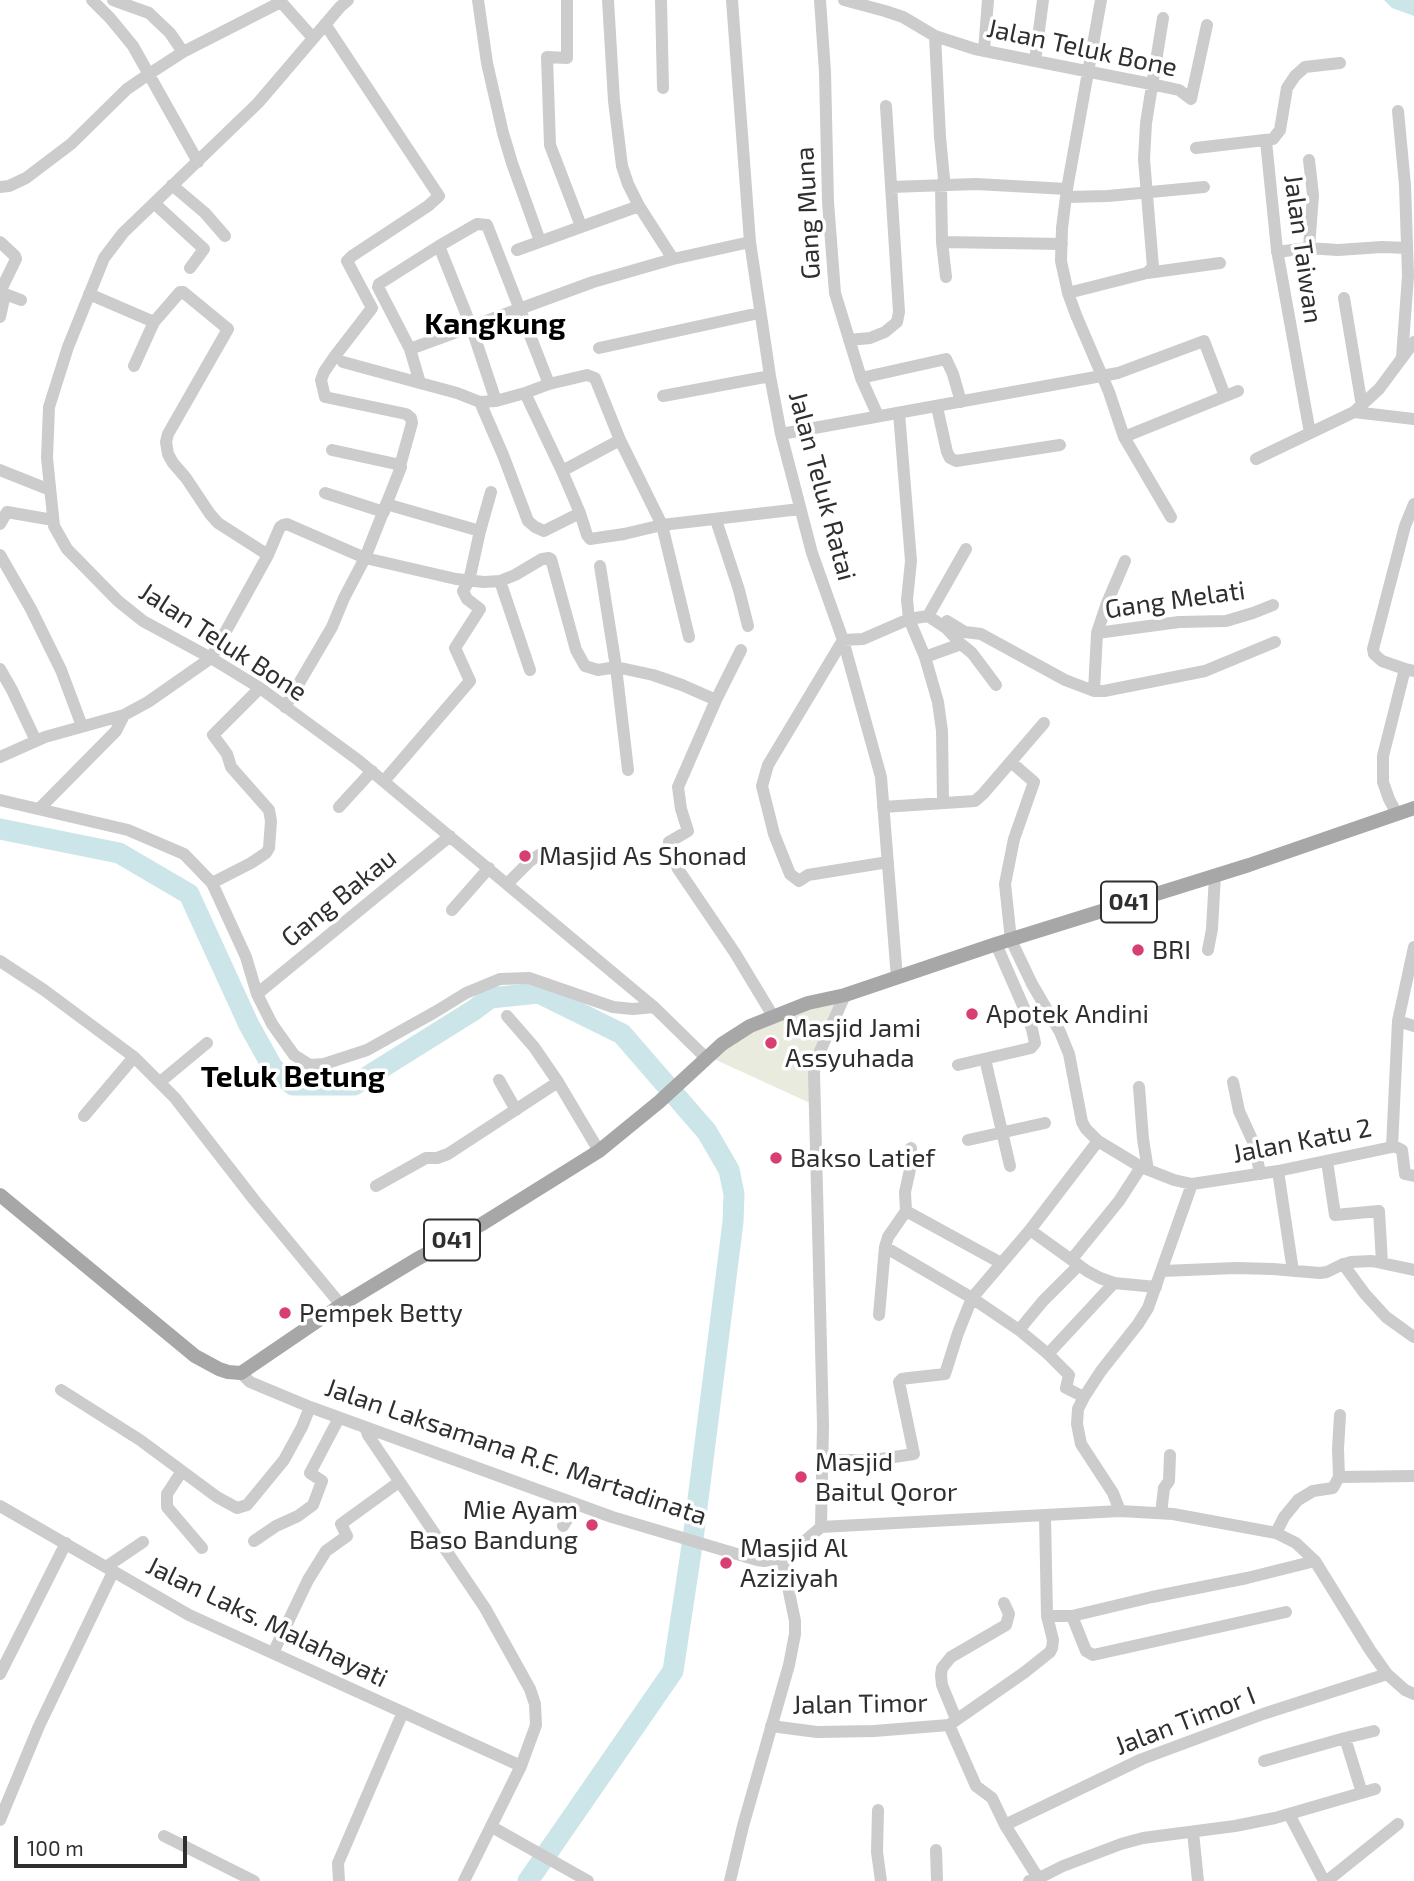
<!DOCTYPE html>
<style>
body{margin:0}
#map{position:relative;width:1414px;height:1881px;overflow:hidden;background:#fff;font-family:"Exo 2",sans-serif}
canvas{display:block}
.scale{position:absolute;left:14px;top:1836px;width:173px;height:32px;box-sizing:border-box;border:4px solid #2f2f2f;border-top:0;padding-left:9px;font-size:21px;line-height:24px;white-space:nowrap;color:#2f2f2f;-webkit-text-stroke:5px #fff;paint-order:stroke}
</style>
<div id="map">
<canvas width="1414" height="1881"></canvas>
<div class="scale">100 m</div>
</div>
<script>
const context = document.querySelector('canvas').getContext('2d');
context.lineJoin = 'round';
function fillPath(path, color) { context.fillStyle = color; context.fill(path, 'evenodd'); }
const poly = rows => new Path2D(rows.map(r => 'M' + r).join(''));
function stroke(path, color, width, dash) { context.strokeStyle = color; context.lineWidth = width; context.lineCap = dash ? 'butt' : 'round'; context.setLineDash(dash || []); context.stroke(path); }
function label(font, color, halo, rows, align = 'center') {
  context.font = font + ' "Exo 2",sans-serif'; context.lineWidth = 7; context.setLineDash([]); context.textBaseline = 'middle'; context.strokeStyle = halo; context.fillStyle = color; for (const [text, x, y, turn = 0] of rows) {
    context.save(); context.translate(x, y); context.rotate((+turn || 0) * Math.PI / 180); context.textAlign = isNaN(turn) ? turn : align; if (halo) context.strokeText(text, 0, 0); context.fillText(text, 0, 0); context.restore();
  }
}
fillPath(poly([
 [843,997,815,1059,810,1103,714,1059,750,1030]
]), '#e8ebdd');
fillPath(poly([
 [1384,0,1414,0,1414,16,1392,8]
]), '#cbe5e9');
stroke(poly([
 [0,829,119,853,189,894,249,1025,273,1068,293,1085,354,1085,474,1010,490,998,539,993,622,1034,707,1132,729,1170,734,1194,733,1222,693,1539,673,1671,528,1881]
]), '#cbe5e9', 21);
stroke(poly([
 [92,0,110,18,133,46,198,162],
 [113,0,149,13,170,33,183,52],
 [348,0,340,7,258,103,123,233,104,258,68,347,49,407,47,458,54,526,67,549,118,601,143,621,211,658,260,688,358,760,654,1007,705,1057],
 [478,0,487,63,503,133,512,163,540,241],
 [567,0,567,58,547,57,550,145,581,226],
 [608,0,614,101,622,166,628,184,639,206],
 [661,0,663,88],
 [732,0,750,242,770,376,781,434,812,553,843,640,881,777,897,978],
 [820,0,825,72,828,202,835,293,861,378,878,416],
 [844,0,885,11,903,17,935,36,975,49,1151,84,1179,90,1191,99,1207,25],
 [1101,0,1067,189,1062,228,1061,261,1068,293,1076,315,1109,392,1124,437,1171,517],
 [325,24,439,196,428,206,352,256,347,261,372,308,335,356,324,372,321,380,325,397,406,414,411,418,412,423,400,466],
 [935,36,940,137,944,179,941,186,942,242,946,277],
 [984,51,988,0],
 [1035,61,1043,0],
 [1398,111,1405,185,1408,276,1402,357],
 [1266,141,1277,250,1310,433],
 [1196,148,1273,139,1280,130,1287,88,1295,76,1305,67,1340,63],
 [172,185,205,213,225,236],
 [0,187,9,186,26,178,71,144,127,89,149,74,183,52,281,2,313,38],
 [891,187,976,184,1067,189],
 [1066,197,1108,196,1204,187],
 [154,203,204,249,190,268],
 [0,242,15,256,16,259,0,292,21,300],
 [942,242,1062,244],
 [439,246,471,326,496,401],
 [1309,248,1313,195,1309,160],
 [517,250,639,206,673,259],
 [1277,252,1307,248,1338,250,1382,247,1407,248],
 [1147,273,1220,263],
 [1068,293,1147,273,1153,267,1144,159,1146,123,1163,18],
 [89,294,154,322,180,292,183,292,228,329,168,434,166,442,168,454,173,463,186,478,210,514,218,523,268,555],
 [1344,298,1362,406],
 [0,317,5,294],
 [849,340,870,338,885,332,897,322,899,312,886,106],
 [599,348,759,313],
 [410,349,593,282,673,259,750,242],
 [343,362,420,383],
 [134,366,154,322],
 [861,378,946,359,953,374,961,402],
 [549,384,487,225,477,224,439,246,379,284,378,287,410,349,420,383,457,393,480,402,496,401,525,393,549,384,587,375,595,378,620,440,662,525,689,637],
 [525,393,562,471,580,513,587,535,590,539,624,534,662,525,800,509],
 [663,396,770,376],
 [480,402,503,455,528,521,535,527,544,531,580,513],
 [937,407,947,452,950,458,956,461,1060,445],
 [1354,412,1414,419],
 [899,413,911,561,907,600,909,619,925,657,938,702,942,731,943,802],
 [781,434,1118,373,1204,341,1225,396],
 [1124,437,1238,391],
 [1256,459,1354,412,1379,389,1414,342],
 [0,470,50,490],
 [562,471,620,440],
 [325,493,384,512],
 [386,504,480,531],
 [716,520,739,590,748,626],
 [0,524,7,512,53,520],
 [0,555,31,609,61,670,82,726],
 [600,566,616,667,628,770],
 [500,581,530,670],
 [928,616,966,549],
 [947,621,965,632,981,634,1065,680,1094,691,1104,691,1205,671,1275,642],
 [1097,633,1179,622,1226,621,1253,613,1273,605],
 [741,650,716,700,678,787,681,809,688,831,669,842,678,869,735,953,773,1016],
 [925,657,961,644,972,653,996,685],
 [0,669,12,690,36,741],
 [1405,669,1382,661,1374,654,1373,649,1405,526,1414,504],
 [1094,691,1097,633,1107,603,1125,561],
 [285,707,332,627,344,598,365,558,456,579,484,582,500,581,515,575,542,559,549,558,551,559,576,650,585,666,598,670,616,667,653,675,682,685,716,700],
 [0,757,45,737,124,715,148,702,211,658,268,555,280,527,283,525,287,524,296,528,365,558,401,467,396,464,332,450],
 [1011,762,1034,782,1014,839,1005,884,1011,940,1032,984,1060,1032,1069,1054,1082,1122,1086,1129,1098,1141,1141,1167,1174,1180,1192,1184,1278,1171,1392,1147,1398,1021,1414,947],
 [384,781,470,681,455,648,480,609,467,599,463,591,469,581,480,531,491,492],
 [0,800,128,830,184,854,212,883,246,957,257,994,272,1024,294,1055,310,1065,324,1064,367,1050,435,1012,466,993,500,979,529,978,613,1007,633,1009,654,1007],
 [339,807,372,771],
 [883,807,975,801,983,794,1044,723],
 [39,809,116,731,124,715],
 [1397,814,1389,799,1383,782,1383,756,1405,669,1414,671],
 [888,862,808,875,799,881,790,874,774,834,762,786,768,765,843,640,863,639,909,619,928,616,946,628,961,644],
 [212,883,251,863,266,853,269,848,271,821,269,810,231,767,227,754,213,735,260,688],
 [508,883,530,861,539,855],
 [452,910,489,868],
 [1208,950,1212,929,1215,875],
 [0,961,44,990,134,1057,175,1098,255,1201,341,1305],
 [257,994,450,836],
 [507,1016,534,1047,558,1082,599,1151],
 [1398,1021,1414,1026],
 [985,1059,1010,1166],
 [958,1065,1031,1048,1035,1043,1032,1029,1024,1008,996,944],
 [499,1080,516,1110],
 [160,1082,207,1043],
 [1233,1082,1239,1111,1255,1146,1260,1174],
 [1139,1087,1143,1139,1148,1170],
 [84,1116,134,1057],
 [968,1140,1045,1123],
 [1392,1145,1402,1150,1405,1174,1414,1176],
 [1327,1161,1335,1215,1379,1211,1382,1263],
 [1278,1171,1293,1271],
 [376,1186,426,1158,437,1158,448,1154,558,1082],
 [906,1211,1001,1263],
 [906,1211,905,1192,911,1165,911,1148],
 [1030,1230,1087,1271,1100,1278,1114,1283,1156,1287],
 [885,1247,972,1298,1019,1330,1048,1354,1069,1375,1066,1388,1084,1397],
 [1072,1259,1119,1201,1141,1167],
 [1343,1264,1365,1294,1386,1317,1414,1337],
 [1162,1271,1236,1268,1273,1269,1320,1273,1327,1272,1341,1265,1351,1262,1372,1261,1414,1270],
 [879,1315,885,1247,888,1237,906,1211],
 [1019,1330,1043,1301,1079,1265],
 [1048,1354,1114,1283],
 [241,1373,250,1382,310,1407,612,1517,757,1560,764,1561,782,1558,791,1553,821,1527,823,1425,814,1072,817,1058,845,995],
 [61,1390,140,1440,217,1497,237,1508,247,1505,284,1460,302,1427,310,1407],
 [365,1427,368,1435,485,1608,530,1689,535,1704,536,1725,521,1766,464,1881],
 [822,1460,874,1460,914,1454,899,1382,902,1379,909,1378,945,1374,958,1333,972,1298,1030,1230,1098,1141],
 [182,1471,167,1494,167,1507,202,1548],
 [1339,1477,1338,1449,1340,1415],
 [0,1506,189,1615,521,1766],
 [1120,1511,1113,1493,1081,1444,1077,1424,1078,1409,1084,1397,1101,1371,1138,1324,1148,1308,1192,1184],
 [1161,1513,1164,1488,1169,1481,1170,1455],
 [563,1526,576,1505],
 [821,1527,1120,1511,1173,1514,1276,1533,1296,1543,1315,1561,1370,1650,1387,1674,1405,1690,1414,1694],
 [1276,1533,1284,1517,1298,1500,1313,1491,1333,1488,1339,1477,1414,1476],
 [254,1541,276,1526,298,1516,313,1505,322,1481,310,1473,339,1418],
 [106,1567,143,1542],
 [1047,1616,1072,1616,1152,1597,1247,1578,1315,1561],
 [1072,1616,1086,1651,1093,1655,1286,1612],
 [273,1653,308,1580,326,1551,347,1536,341,1524,399,1482],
 [0,1674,66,1543],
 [956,1719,942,1685,941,1675,942,1668,951,1657,1006,1625,1009,1614,1004,1603],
 [949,1725,1025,1672,1050,1652,1052,1648,1053,1640,1047,1616,1045,1516],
 [949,1725,976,1786,992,1798,1005,1825,1040,1881],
 [771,1726,817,1732,874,1731,949,1725],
 [1345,1738,1374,1731],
 [1264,1761,1345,1738,1362,1793],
 [878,1810,877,1852,881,1881],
 [1289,1814,1324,1881],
 [0,1820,39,1726,113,1572],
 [1005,1825,1142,1759,1263,1714,1387,1674],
 [492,1827,588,1881],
 [1193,1832,1198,1881],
 [164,1836,254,1881],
 [936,1850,937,1881],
 [339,1881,338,1863,403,1712],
 [730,1881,743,1826,789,1665,795,1634,795,1621,782,1558],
 [1029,1881,1039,1878,1063,1866,1121,1844,1143,1838,1235,1826,1275,1818,1375,1789],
 [1327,1881,1398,1824]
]), '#ccc', 12);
stroke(poly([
 [0,1195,195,1356,219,1369,228,1372,241,1373,341,1305,417,1259,482,1224,599,1151,659,1102,722,1044,750,1026,808,1003,845,995,996,944,1249,865,1414,808]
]), '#a7a7a7', 14);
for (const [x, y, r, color] of [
 [525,856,7,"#d73f70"],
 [1138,950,7,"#d73f70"],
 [972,1014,7,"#d73f70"],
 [771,1043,7,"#d73f70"],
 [776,1158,7,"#d73f70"],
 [285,1313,7,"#d73f70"],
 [801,1477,7,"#d73f70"],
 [592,1525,7,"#d73f70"],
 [726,1563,7,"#d73f70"]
]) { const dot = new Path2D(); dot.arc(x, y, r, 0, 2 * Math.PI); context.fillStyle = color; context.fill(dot); stroke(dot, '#fff', 2.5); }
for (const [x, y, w] of [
 [1129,902,56],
 [452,1240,56]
]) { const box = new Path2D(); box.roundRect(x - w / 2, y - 20.5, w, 41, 5); context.fillStyle = '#fff'; context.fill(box); stroke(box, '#2f2f2f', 2); }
label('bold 24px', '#2f2f2f', null, [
 ["041",1129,902],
 ["041",452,1240]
]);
label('26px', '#2f2f2f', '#fff', [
 ["Jalan Teluk Bone",1082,48,12],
 ["Gang Muna",808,213,-93],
 ["Jalan Taiwan",1303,249,82],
 ["Jalan Teluk Ratai",822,486,75],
 ["Gang Melati",1175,600,-8],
 ["Jalan Teluk Bone",223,642,33],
 ["Gang Bakau",339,898,-39],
 ["Jalan Katu 2",1302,1141,-11],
 ["Jalan Laksamana R.E. Martadinata",516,1452,19],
 ["Jalan Laks. Malahayati",267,1622,26],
 ["Jalan Timor",860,1704,-1],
 ["Jalan Timor I",1185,1721,-21]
]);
label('26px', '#2f2f2f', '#fff', [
 ["Masjid As Shonad",539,856],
 ["BRI",1152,950],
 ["Apotek Andini",986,1014],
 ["Masjid Jami",785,1028],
 ["Assyuhada",785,1058],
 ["Bakso Latief",790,1158],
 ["Pempek Betty",299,1313],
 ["Masjid",815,1462],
 ["Baitul Qoror",815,1492],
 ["Mie Ayam",578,1510,"right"],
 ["Baso Bandung",578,1540,"right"],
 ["Masjid Al",740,1548],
 ["Aziziyah",740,1578]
], 'left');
label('bold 30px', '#000', '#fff', [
 ["Kangkung",495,324],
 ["Teluk Betung",293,1077]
]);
</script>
